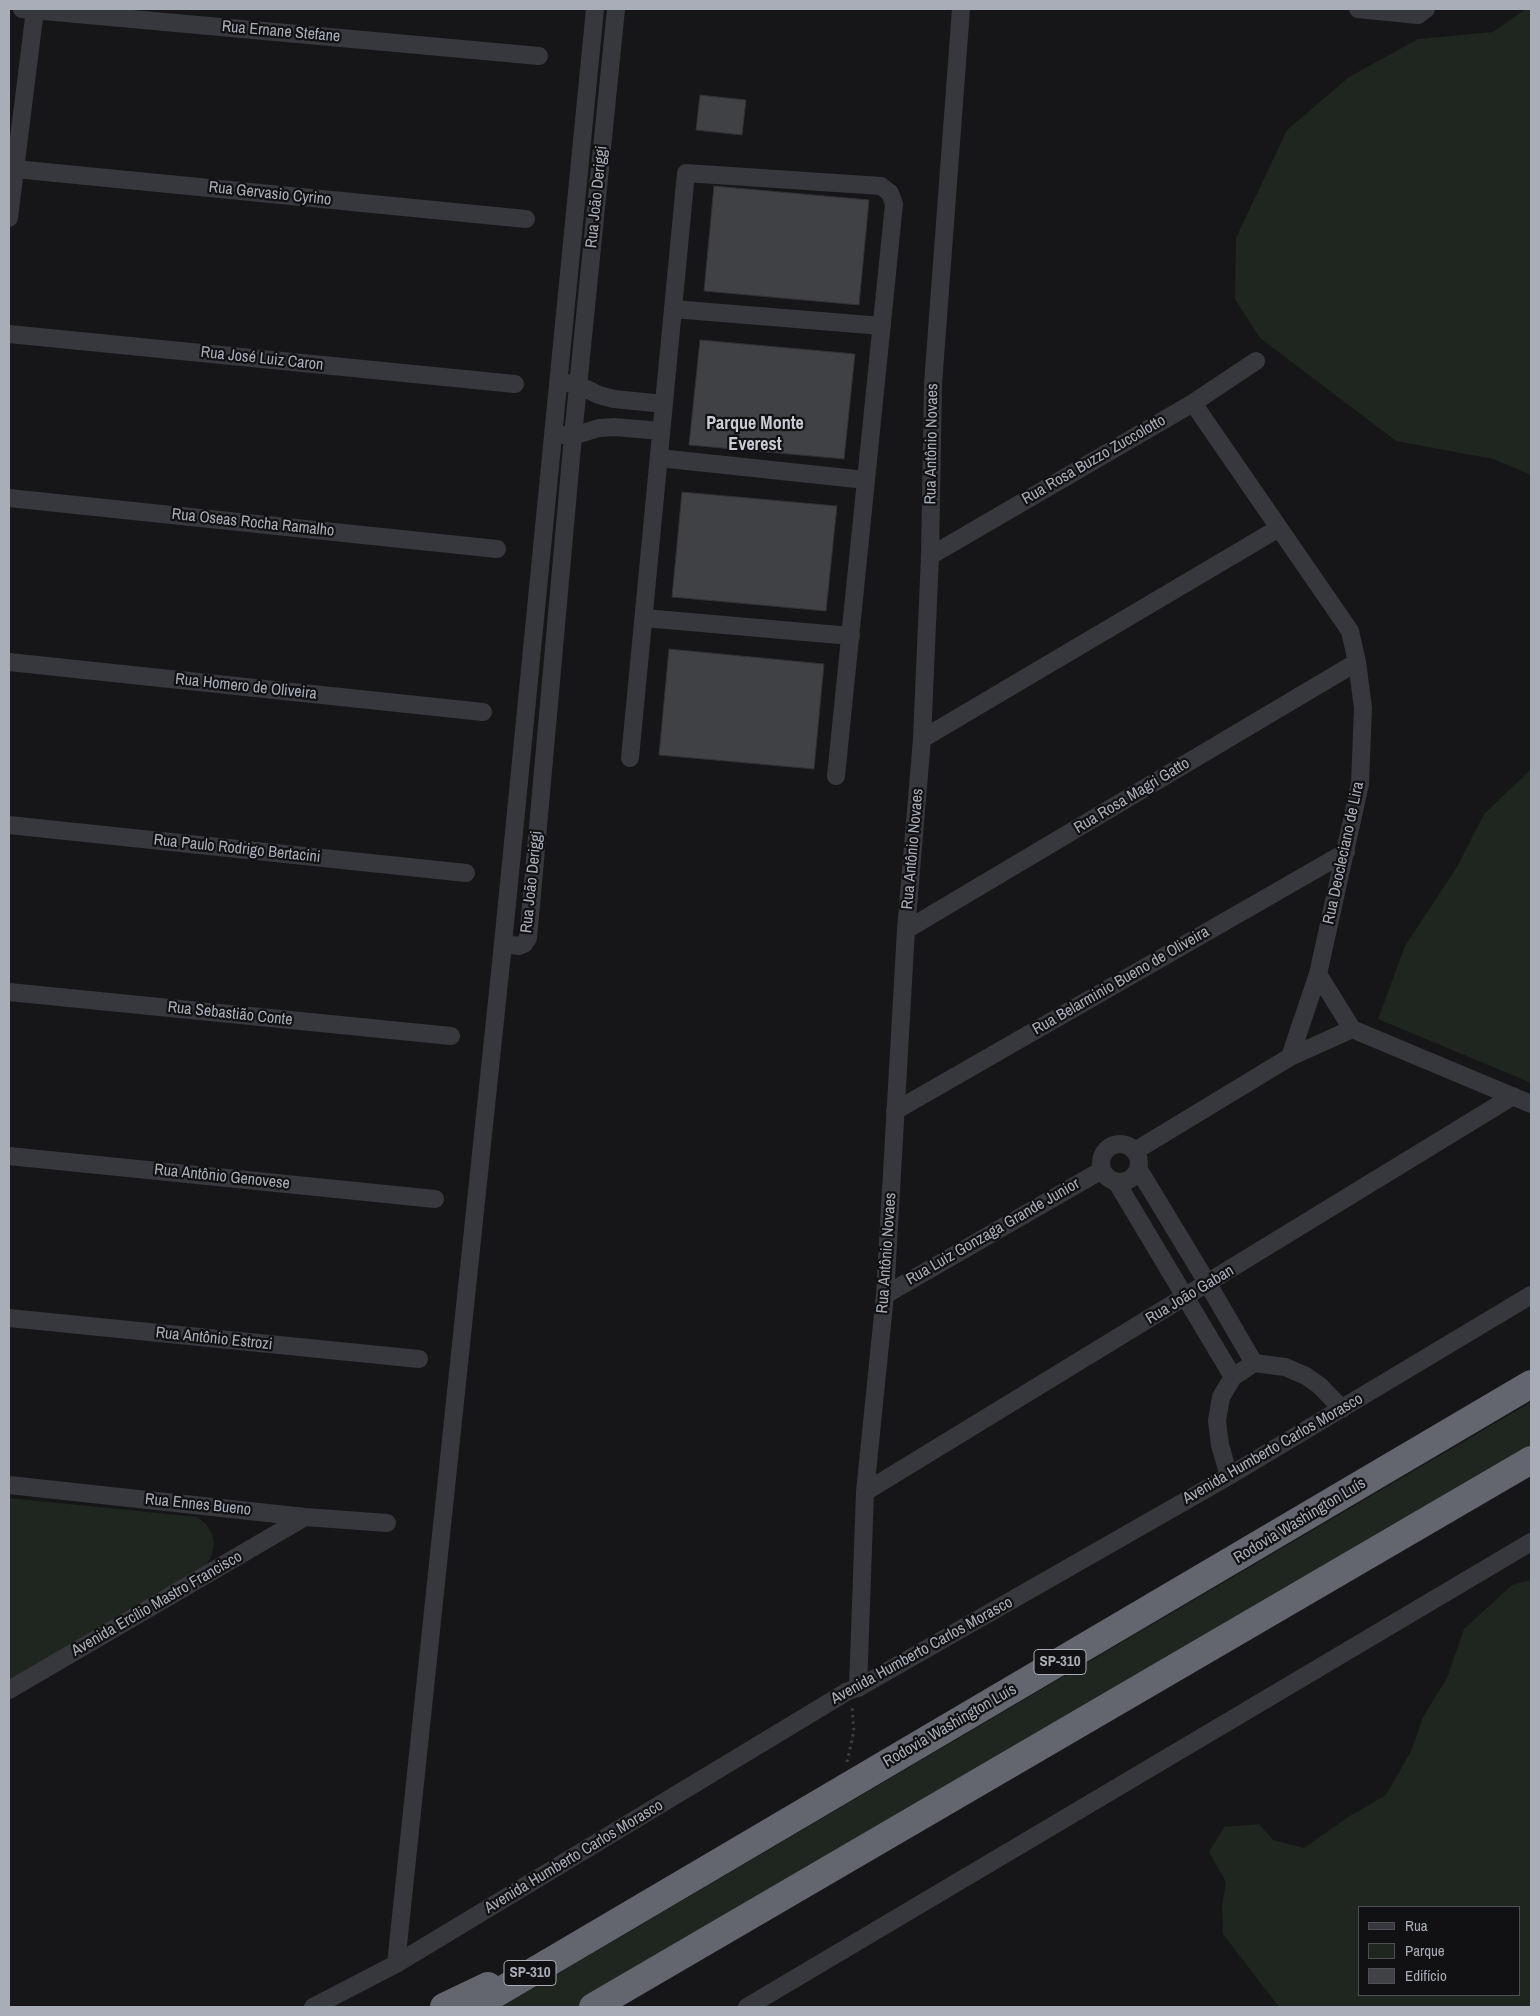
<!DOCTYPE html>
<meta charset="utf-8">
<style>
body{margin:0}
#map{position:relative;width:1540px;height:2016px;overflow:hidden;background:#161618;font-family:"Archivo Narrow",sans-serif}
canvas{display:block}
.frame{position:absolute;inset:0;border:10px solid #a8adb8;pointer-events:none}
.legend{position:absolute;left:1358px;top:1906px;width:162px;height:90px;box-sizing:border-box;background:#111113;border:1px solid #4d4f55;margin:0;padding:6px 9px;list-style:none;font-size:15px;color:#a8adb8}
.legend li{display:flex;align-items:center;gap:10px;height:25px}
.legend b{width:25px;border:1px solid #4d4f55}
</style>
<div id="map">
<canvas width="1540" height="2016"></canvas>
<div class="frame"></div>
<ul class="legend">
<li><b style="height:6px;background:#37383d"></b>Rua</li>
<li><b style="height:14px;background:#1e261f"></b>Parque</li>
<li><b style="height:14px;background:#404145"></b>Edifício</li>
</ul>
</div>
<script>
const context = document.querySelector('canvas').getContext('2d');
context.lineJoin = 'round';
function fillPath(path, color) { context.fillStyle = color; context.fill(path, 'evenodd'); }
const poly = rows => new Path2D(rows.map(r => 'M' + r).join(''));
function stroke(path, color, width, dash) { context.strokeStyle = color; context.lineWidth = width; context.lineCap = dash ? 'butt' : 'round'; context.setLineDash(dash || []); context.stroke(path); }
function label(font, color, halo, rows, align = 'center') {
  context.font = font + ' "Archivo Narrow",sans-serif'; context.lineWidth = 4.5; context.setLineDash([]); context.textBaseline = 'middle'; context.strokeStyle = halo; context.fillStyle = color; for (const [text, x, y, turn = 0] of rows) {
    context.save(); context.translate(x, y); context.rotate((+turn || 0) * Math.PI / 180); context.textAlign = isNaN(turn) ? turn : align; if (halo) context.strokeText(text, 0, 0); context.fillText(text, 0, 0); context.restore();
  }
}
fillPath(poly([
 [1526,9,1531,9,1531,475,1493,459,1396,441,1260,338,1235,299,1236,238,1287,130,1349,77,1418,39,1493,32],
 [1531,769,1531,1083,1378,1019,1405,946,1457,867,1484,814],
 [1531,1402,1531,1449,577,2007,501,2007],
 [9,1498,197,1517,206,1524,211,1532,214,1543,212,1555,203,1570,9,1684],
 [1531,1580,1531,2007,1279,2007,1223,1934,1222,1906,1226,1882,1209,1852,1224,1827,1259,1824,1273,1840,1304,1848,1348,1817,1386,1795,1411,1751,1423,1717,1447,1678,1464,1629,1512,1585],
 [1519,1907,1519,1995,1359,1995,1359,1907]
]), '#1e261f');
const building = poly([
 [700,95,746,100,742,135,696,130,700,95],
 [714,186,869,200,859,305,704,291,714,186],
 [700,340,855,354,844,459,689,445,700,340],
 [682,492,837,506,826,611,672,597,682,492],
 [669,649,824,664,814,769,659,755,669,649]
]);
fillPath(building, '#404145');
stroke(building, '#303034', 1);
stroke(poly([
 [847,1762,854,1731,852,1707]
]), '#3d3f44', 3, [2.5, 4]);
stroke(poly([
 [22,9,539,56],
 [595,9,503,944,519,946,524,944,528,938,573,436,616,9],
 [1358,9,1418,15,1426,9],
 [15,169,526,219],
 [9,218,35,10],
 [673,309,882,326],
 [9,334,515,384],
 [567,383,578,385,599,395,614,399,664,404],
 [1193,403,1350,631,1357,662,1363,708,1360,784,1318,974,1290,1057],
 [564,435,573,436,599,428,614,427,661,431],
 [659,458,866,480],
 [9,498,497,549],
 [930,556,1193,403,1256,361],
 [644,618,851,636],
 [9,662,483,712],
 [922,739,1279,528],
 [630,758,686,173,881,186,890,193,894,204,836,776],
 [9,825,466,873],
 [906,930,1357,662],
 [1318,974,1352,1029,1531,1104],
 [9,992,451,1036],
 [895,1111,1346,852],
 '1101 1163a19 19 0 1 1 38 0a19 19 0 1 1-38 0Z',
 [1135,1151,1290,1057,1352,1029],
 [9,1156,435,1199],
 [1139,1170,1208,1284,1254,1363],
 [1117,1183,1233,1377],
 [885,1295,1102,1170],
 [9,1318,419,1359],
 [1229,1476,1220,1445,1217,1421,1221,1397,1233,1377,1254,1363,1285,1367,1306,1376,1320,1386,1342,1409],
 [9,1485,305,1517,387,1523],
 [865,1492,1513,1096],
 [858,1688,865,1492,885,1295,906,930,922,739,930,556,933,384,961,9],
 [9,1690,305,1517],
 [396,1964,503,944],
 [313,2007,396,1964,848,1691,858,1688,1229,1476,1531,1295],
 [747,2007,1531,1542]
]), '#37383d', 18);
stroke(poly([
 [444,2007,488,1986],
 [473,2007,1531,1384],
 [593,2007,1531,1460]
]), '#63666e', 28);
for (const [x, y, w] of [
 [1060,1662,52],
 [530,1973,52]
]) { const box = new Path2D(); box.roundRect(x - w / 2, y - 12.5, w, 25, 4); context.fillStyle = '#111113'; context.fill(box); stroke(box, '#a8adb8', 1); }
label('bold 15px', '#a8adb8', null, [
 ["SP-310",1060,1662],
 ["SP-310",530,1973]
]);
label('16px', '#a8adb8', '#111113', [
 ["Rua Ernane Stefane",281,32,5],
 ["Rua Gervasio Cyrino",270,194,6],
 ["Rua João Deriggi",597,197,-84],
 ["Rua José Luiz Caron",262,359,6],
 ["Rua Antônio Novaes",932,444,-89],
 ["Rua Rosa Buzzo Zuccolotto",1094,460,-30],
 ["Rua Oseas Rocha Ramalho",253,523,6],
 ["Rua Homero de Oliveira",246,687,6],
 ["Rua Rosa Magri Gatto",1132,796,-31],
 ["Rua Paulo Rodrigo Bertacini",237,849,6],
 ["Rua Antônio Novaes",913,849,-85],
 ["Rua Deocleciano de Lira",1344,853,-78],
 ["Rua João Deriggi",532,882,-84],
 ["Rua Belarminio Bueno de Oliveira",1121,981,-30],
 ["Rua Sebastião Conte",230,1014,6],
 ["Rua Antônio Genovese",222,1177,6],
 ["Rua Luiz Gonzaga Grande Junior",993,1232,-30],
 ["Rua Antônio Novaes",887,1253,-86],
 ["Rua João Gaban",1190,1295,-31],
 ["Rua Antônio Estrozi",214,1339,6],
 ["Avenida Humberto Carlos Morasco",1273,1449,-30],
 ["Rua Ennes Bueno",198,1505,6],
 ["Rodovia Washington Luís",1300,1521,-31],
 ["Avenida Ercílio Mastro Francisco",157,1604,-30],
 ["Avenida Humberto Carlos Morasco",922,1651,-29],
 ["Rodovia Washington Luís",950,1726,-30],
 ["Avenida Humberto Carlos Morasco",574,1857,-31]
]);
label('bold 18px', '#c9ccd4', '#111113', [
 ["Parque Monte",755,424],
 ["Everest",755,445]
]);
</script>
